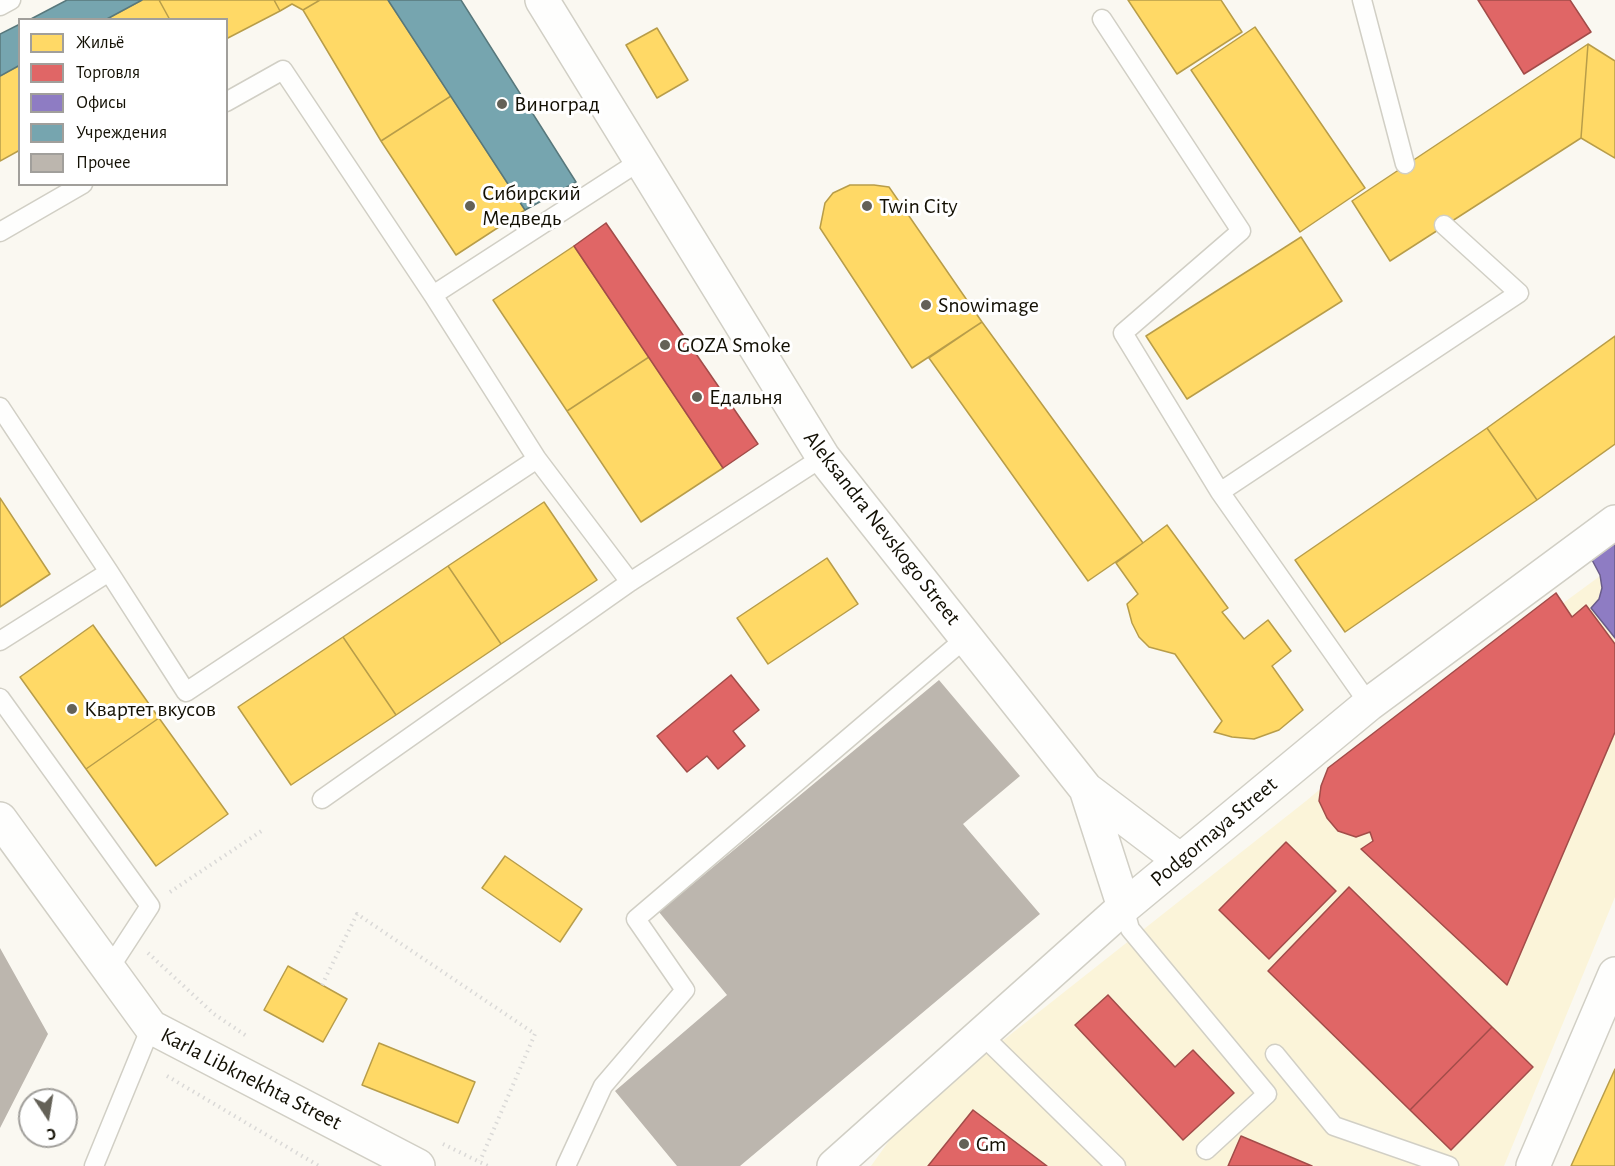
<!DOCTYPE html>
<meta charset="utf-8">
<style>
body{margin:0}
#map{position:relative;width:1615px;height:1166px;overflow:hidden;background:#faf8f1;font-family:"Alegreya Sans",sans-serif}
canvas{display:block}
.legend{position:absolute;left:18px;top:18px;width:210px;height:168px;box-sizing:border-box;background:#fff;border:2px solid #a19f9b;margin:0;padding:8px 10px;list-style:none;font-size:18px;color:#131004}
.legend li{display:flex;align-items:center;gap:12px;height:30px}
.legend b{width:30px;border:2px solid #a19f9b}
.north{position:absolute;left:18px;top:1088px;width:60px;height:60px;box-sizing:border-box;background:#fff;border:2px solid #a19f9b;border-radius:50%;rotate:168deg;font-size:16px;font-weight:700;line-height:24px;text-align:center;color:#131004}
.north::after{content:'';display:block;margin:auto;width:21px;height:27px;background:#646157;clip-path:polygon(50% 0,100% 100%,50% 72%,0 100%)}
</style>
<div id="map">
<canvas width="1615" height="1166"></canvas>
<ul class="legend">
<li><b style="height:16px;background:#ffd966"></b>Жильё</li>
<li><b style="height:16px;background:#e06666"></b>Торговля</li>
<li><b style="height:16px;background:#8e7cc3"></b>Офисы</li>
<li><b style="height:16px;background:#76a5af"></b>Учреждения</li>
<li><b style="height:16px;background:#bcb6ae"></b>Прочее</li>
</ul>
<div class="north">С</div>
</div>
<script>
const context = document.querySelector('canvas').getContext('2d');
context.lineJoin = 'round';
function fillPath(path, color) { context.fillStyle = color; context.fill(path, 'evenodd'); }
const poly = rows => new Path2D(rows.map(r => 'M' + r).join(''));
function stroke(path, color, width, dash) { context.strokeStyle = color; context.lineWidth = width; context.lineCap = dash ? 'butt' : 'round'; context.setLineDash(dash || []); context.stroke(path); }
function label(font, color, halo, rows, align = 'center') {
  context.font = font + ' "Alegreya Sans",sans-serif'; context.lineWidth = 6; context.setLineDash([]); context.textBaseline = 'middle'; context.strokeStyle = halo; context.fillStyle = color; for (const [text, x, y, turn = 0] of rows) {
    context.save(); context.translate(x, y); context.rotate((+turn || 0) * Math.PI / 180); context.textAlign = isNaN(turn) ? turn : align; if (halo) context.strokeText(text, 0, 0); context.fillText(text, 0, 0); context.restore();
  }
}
fillPath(poly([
 [1615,565,1615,897,1504,1166,871,1166,906,1117,1306,801,1389,731]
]), '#fbf4d9');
const homes = poly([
 [142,0,159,0,170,20,105,20,142,0],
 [159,0,274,0,280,11,226,39,226,20,170,20,159,0],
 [274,0,320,0,303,10,292,4,280,11,274,0],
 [320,0,388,0,451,96,381,141,303,10,320,0],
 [1128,0,1221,0,1242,32,1177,74,1128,0],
 [1255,27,1365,188,1300,232,1191,70,1255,27],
 [657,28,688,80,657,98,626,45,657,28],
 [1588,44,1581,138,1390,261,1352,201,1588,44],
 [1588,44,1615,61,1615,158,1581,138,1588,44],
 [20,65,20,150,0,161,0,76,20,65],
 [451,96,525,210,456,255,381,141,451,96],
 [850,185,874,185,889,187,982,322,912,368,820,228,825,203,833,193,850,185],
 [1301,237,1342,301,1187,399,1146,336,1301,237],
 [574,246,649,357,567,411,493,300,574,246],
 [982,322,1143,543,1088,581,929,358,982,322],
 [1615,336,1615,444,1537,500,1487,428,1615,336],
 [649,357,723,468,641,522,567,411,649,357],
 [1487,428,1537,500,1345,632,1295,560,1487,428],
 [0,498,50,574,0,607,0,498],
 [544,502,597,580,501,644,448,566,544,502],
 [1167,525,1228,608,1222,612,1244,639,1268,620,1291,651,1272,666,1303,710,1279,730,1254,739,1232,737,1214,732,1222,721,1175,654,1149,647,1139,637,1132,623,1127,604,1138,594,1116,563,1167,525],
 [827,558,858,604,768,664,737,618,827,558],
 [448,566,501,644,396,715,343,637,448,566],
 [93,625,159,718,86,769,20,677,93,625],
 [343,637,396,715,291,785,238,707,343,637],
 [159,718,228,814,156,866,86,769,159,718],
 [505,856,582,909,560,942,482,888,505,856],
 [288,966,347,999,323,1042,264,1010,288,966],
 [379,1043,475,1082,458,1123,362,1085,379,1043],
 [1615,1069,1615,1166,1571,1166,1615,1069]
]);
fillPath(homes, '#ffd966');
stroke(homes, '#b89d49', 1.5);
const shops = poly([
 [1478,0,1570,0,1591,32,1524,74,1478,0],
 [606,223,758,444,723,468,574,246,606,223],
 [1556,593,1572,617,1586,605,1615,644,1615,732,1507,985,1361,849,1373,841,1370,832,1356,837,1338,831,1327,818,1319,801,1321,786,1328,768,1556,593],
 [731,675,759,710,733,731,745,746,718,769,707,756,687,772,657,736,731,675],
 [1286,842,1336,891,1269,959,1219,910,1286,842],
 [1349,887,1492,1027,1410,1110,1268,971,1349,887],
 [1108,995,1175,1067,1193,1050,1234,1093,1183,1140,1075,1025,1108,995],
 [1492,1027,1533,1067,1451,1150,1410,1110,1492,1027],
 [973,1110,1047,1166,928,1166,973,1110],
 [1241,1136,1312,1166,1228,1166,1241,1136]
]);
fillPath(shops, '#e06666');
stroke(shops, '#a24c49', 1.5);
const offices = poly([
 [1615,542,1615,638,1591,608,1599,599,1602,588,1600,575,1591,558,1615,542]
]);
fillPath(offices, '#8e7cc3');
stroke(offices, '#695c8a', 1.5);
const public = poly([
 [67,0,142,0,105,20,29,20,67,0],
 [388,0,461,0,576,182,525,210,388,0],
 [20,24,20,65,0,76,0,34,20,24]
]);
fillPath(public, '#76a5af');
stroke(public, '#58787c', 1.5);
fillPath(poly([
 [939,680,1020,776,963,824,1040,914,740,1166,677,1166,615,1091,727,995,659,912],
 [0,948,48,1034,0,1128]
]), '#bcb6ae');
const lane = poly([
 [1362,0,1405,164],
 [0,6,11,0],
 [1102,19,1241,231,1123,333,1220,492],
 [226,102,283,70,433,295,537,459,630,582],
 [0,232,83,184],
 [433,295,640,161],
 [0,407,109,572,186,692,537,459],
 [0,641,109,572],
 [0,698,150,906,109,969],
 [1369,704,1220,492,1519,293,1444,225],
 [322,799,630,582,823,457],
 [1124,907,1130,929,1267,1094,1206,1150],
 [981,1034,1116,1166],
 [1275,1054,1334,1126,1449,1166],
 [94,1166,151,1027],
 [566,1166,603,1086,685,990,636,919,967,637]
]);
const street = poly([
 [542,0,823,457,1086,789,1180,860],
 [1086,789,1124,907],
 [834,1166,1124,907,1369,704,1615,522],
 [1533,1166,1615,974]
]);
const secondary = poly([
 [0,819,151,1027,418,1166]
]);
stroke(lane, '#d1cfc5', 21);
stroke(street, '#d1cfc5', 36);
stroke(secondary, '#d1cfc5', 36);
stroke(poly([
 [170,892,263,830],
 [148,953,214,1014,248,1037],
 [322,985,357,914,535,1034,480,1161],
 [167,1076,319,1166],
 [443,1144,488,1166]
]), '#dad9d7', 4, [1.5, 4.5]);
stroke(lane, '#fefefd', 18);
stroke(street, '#fefefd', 33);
stroke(secondary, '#fefefd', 33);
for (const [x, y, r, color] of [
 [502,104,6,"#646157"],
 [470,206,6,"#646157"],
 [867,206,6,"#646157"],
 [926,305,6,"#646157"],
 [665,345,6,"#646157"],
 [697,397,6,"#646157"],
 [72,709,6,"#646157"],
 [964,1144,6,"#646157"]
]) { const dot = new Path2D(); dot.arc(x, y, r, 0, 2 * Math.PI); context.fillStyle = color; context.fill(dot); stroke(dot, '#fff', 2); }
label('22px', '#131004', '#fff', [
 ["Виноград",514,104],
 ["Сибирский",482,193],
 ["Медведь",482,218],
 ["Twin Сity",879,206],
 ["Snowimage",938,305],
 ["GOZA Smoke",677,345],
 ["Едальня",709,397],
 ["Квартет вкусов",84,709],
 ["Gm",976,1144]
], 'left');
label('22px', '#131004', '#fff', [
 ["Aleksandra Nevskogo Street",882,528,52],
 ["Podgornaya Street",1214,832,-40],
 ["Karla Libknekhta Street",251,1079,27]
]);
</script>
